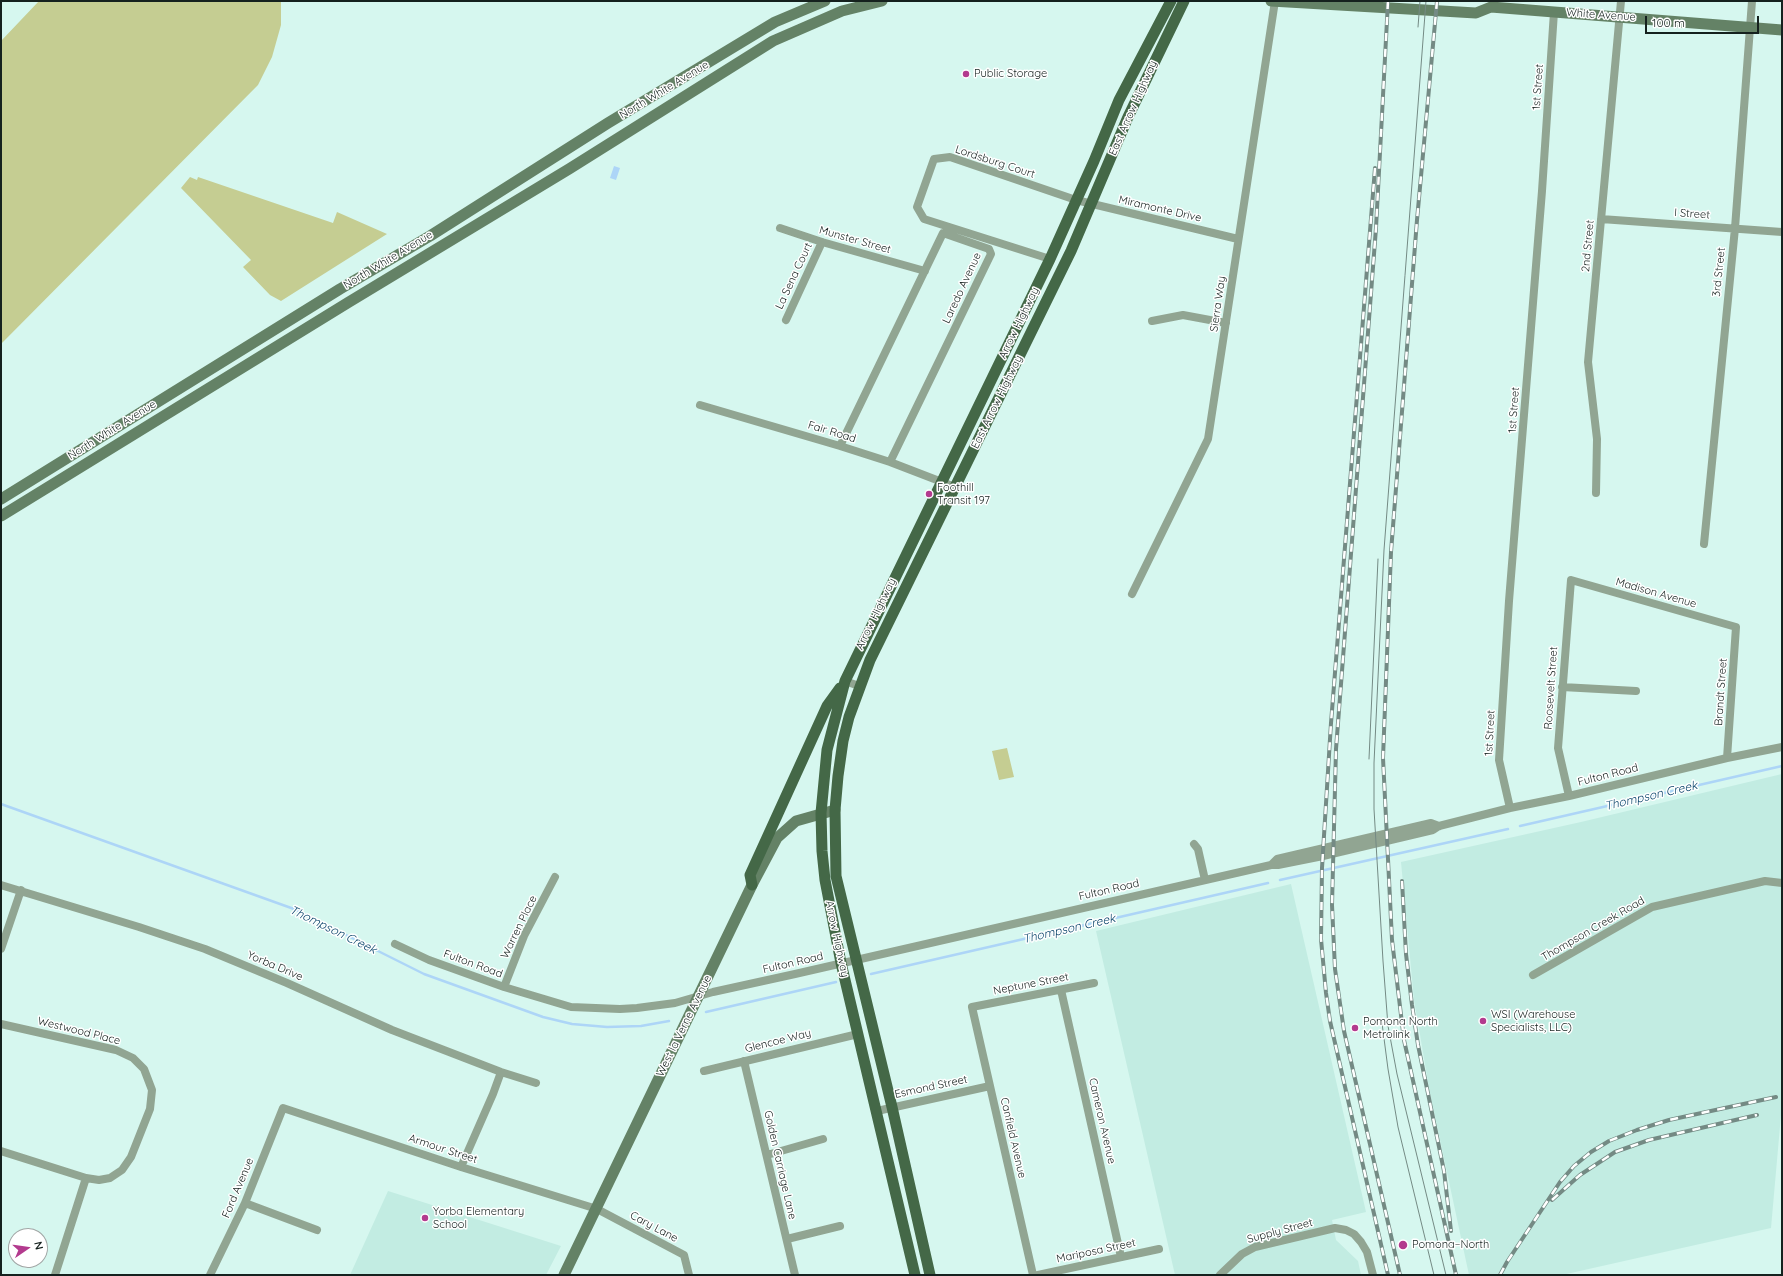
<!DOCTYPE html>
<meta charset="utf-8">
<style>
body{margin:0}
#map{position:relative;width:1783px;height:1276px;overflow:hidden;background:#d6f7ef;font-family:Quicksand,sans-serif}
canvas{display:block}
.frame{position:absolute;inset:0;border:2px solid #15211e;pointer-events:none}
.north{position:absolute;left:8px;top:1228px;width:40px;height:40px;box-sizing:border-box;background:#fff;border:1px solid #a1a6a5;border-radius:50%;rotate:77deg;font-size:11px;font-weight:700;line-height:16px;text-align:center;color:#15211e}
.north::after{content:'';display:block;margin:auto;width:14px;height:18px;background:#b33a8e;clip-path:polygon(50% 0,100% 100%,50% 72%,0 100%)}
.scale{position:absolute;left:1645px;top:16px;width:114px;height:18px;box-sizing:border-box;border:2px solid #15211e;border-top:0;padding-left:5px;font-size:12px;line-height:14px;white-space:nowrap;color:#15211e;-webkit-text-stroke:3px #fff;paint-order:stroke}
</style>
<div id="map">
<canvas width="1783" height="1276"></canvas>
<div class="frame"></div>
<div class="north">N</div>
<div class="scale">100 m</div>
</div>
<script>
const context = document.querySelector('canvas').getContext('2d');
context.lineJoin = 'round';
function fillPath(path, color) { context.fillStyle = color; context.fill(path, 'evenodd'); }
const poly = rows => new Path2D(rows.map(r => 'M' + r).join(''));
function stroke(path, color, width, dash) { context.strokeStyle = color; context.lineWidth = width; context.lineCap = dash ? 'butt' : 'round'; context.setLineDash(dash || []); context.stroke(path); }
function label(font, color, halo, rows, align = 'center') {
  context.font = font + ' Quicksand,sans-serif'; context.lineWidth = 3; context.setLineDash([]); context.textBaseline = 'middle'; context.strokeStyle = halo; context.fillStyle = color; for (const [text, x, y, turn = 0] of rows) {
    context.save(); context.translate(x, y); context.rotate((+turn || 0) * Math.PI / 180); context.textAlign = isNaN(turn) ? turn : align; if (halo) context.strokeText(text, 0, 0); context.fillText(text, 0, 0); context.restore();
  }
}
fillPath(poly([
 [1782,774,1782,1104,1771,1228,1562,1275,1469,1275,1430,1093,1414,1000,1401,862,1581,822],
 [1291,884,1366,1212,1332,1220,1336,1240,1358,1261,1361,1275,1175,1275,1096,931],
 [388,1191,561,1246,546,1275,350,1275]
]), '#c2ece2');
fillPath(poly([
 [39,1,281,1,281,25,272,57,258,85,1,344,1,41],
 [190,177,197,180,198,177,333,223,337,212,387,234,281,301,270,295,243,267,251,260,181,188],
 [1007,748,1014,777,999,780,992,751]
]), '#c5cd92');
fillPath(poly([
 [614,166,620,168,616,180,610,178]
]), '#add5f7');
stroke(poly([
 [1,804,294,909,424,974,543,1017,572,1024,607,1027,641,1026,669,1021],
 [1520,826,1782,766],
 [1280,880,1508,829],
 [871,974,1268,883],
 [706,1012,836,982]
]), '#add5f7', 2.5);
stroke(poly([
 [1601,219,1782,232],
 [780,228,822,242,925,271],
 [1050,259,924,219,917,207,934,159,950,157,1076,200,1238,239],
 [786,320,822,242],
 [1152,321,1183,315,1226,323],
 [700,405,840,446,890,462,955,487],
 [840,446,943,233,989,249,991,254,890,462],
 [1596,493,1597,439,1588,362,1621,1],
 [1704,544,1735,228,1752,1],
 [1132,594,1208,439,1275,1],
 [845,681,859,686],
 [1562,687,1636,691],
 [1569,796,1558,748,1571,580,1736,627,1727,758],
 [1510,808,1499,760,1509,601,1542,191,1554,12],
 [1194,844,1198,849,1205,880],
 [1271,865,1277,859,1431,823,1439,826],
 [1,885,139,927,205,949,287,983,392,1030,501,1072,536,1083],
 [395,944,429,960,504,987,571,1007,620,1009,637,1008,675,1003,713,992,795,974,1271,865,1278,865,1323,856,1433,830,1439,826,1510,808,1569,796,1727,758,1782,747],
 [1,949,21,890],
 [1533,975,1652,907,1765,881,1782,883],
 [504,987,524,936,555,877],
 [1061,990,1121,1257],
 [1,1024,116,1050,133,1058,144,1069,152,1090,150,1109,131,1157,122,1170,110,1178,99,1180,86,1178,1,1151],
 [744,1061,795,1275],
 [704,1071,858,1034],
 [877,1111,990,1086],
 [767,1155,823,1139],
 [461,1167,493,1094,501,1072],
 [245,1203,317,1230],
 [787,1239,840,1226],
 [55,1275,86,1178],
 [210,1275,245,1203,283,1108,461,1167,597,1209,684,1255,689,1275],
 [1033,1275,972,1007,1094,983],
 [1038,1275,1159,1249],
 [1220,1275,1242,1254,1255,1247,1335,1228,1346,1230,1354,1234,1361,1242,1367,1252,1373,1275]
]), '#91a592', 8);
stroke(poly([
 [1271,1,1476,13,1491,7,1782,30],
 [1,499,340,289,430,236,608,123,775,22,825,1],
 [1,516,349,302,569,169,773,41,842,11,882,1],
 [564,1275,752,885,777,838,796,821,835,810]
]), '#648266', 11);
stroke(poly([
 [752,885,750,875,827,706,840,688],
 [915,1275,841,963,825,880,822,851,821,813,827,750,845,681,1050,259,1094,161,1119,100,1171,1],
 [930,1275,892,1107,836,876,835,810,838,776,843,741,849,717,870,660,1071,251,1128,117,1184,1]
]), '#446847', 11);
stroke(poly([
 [1426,1,1384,550,1374,763,1374,809,1383,961,1388,1026,1397,1074,1446,1275],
 [1418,27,1420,1],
 [1369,759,1378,559],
 [1382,1023,1388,1069,1398,1127,1434,1275]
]), '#748a84', 1);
const rail = poly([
 [1388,1,1376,228,1336,749,1332,905,1335,969,1344,1031,1400,1275],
 [1437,1,1417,220,1391,552,1383,758,1392,940,1404,1040,1456,1275],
 [1375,168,1331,723,1322,868,1321,939,1326,993,1330,1021,1388,1275],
 [1402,881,1406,954,1412,1005,1418,1045,1444,1171,1451,1231],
 [1552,1200,1580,1175,1615,1152,1649,1140,1757,1115],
 [1500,1275,1507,1262,1560,1182,1574,1166,1591,1152,1609,1141,1637,1130,1669,1120,1776,1097]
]);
stroke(rail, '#748a84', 4);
stroke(rail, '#fff', 2.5, [8]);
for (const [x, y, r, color] of [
 [966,74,4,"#b33a8e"],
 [929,494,4,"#b33a8e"],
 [1483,1021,4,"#b33a8e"],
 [1355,1028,4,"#b33a8e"],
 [425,1218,4,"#b33a8e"],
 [1403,1245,5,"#b33a8e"]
]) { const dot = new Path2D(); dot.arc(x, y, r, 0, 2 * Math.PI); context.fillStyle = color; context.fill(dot); stroke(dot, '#fff', 1.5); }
label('11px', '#15211e', '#fff', [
 ["White Avenue",1601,15,4],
 ["1st Street",1538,87,-86],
 ["North White Avenue",664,90,-31],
 ["East Arrow Highway",1133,108,-66],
 ["Lordsburg Court",995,162,18],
 ["Miramonte Drive",1160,209,13],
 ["I Street",1692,214,4],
 ["Munster Street",855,240,16],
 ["2nd Street",1588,246,-85],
 ["North White Avenue",388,260,-31],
 ["3rd Street",1719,272,-84],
 ["La Sena Court",794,276,-65],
 ["Laredo Avenue",962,288,-65],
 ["Sierra Way",1218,304,-82],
 ["Arrow Highway",1019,323,-64],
 ["East Arrow Highway",997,402,-64],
 ["1st Street",1514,410,-86],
 ["North White Avenue",112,430,-32],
 ["Fair Road",832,432,17],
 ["Madison Avenue",1656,593,16],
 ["Arrow Highway",876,614,-64],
 ["Roosevelt Street",1551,688,-86],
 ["Brandt Street",1721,692,-86],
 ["1st Street",1490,733,-87],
 ["Fulton Road",1608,775,-14],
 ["Fulton Road",1109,890,-13],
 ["Warren Place",519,927,-64],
 ["Thompson Creek Road",1593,929,-30],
 ["Arrow Highway",837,939,78],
 ["Fulton Road",793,963,-13],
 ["Fulton Road",473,964,20],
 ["Yorba Drive",275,966,23],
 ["Neptune Street",1031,984,-11],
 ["West la Verne Avenue",684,1026,-64],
 ["Westwood Place",79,1031,14],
 ["Glencoe Way",778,1041,-14],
 ["Esmond Street",931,1087,-12],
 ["Cameron Avenue",1102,1121,77],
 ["Canfield Avenue",1013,1138,77],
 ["Armour Street",443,1149,18],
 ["Golden Carriage Lane",780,1165,77],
 ["Ford Avenue",238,1188,-67],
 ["Cary Lane",654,1227,28],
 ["Supply Street",1280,1231,-15],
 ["Mariposa Street",1096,1251,-12]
]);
label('11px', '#15211e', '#fff', [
 ["Public Storage",974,74],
 ["Foothill",937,488],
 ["Transit 197",937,501],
 ["WSI (Warehouse",1491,1015],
 ["Specialists, LLC)",1491,1028],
 ["Pomona North",1363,1022],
 ["Metrolink",1363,1035],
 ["Yorba Elementary",433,1212],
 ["School",433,1225],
 ["Pomona–North",1412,1245]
], 'left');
label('italic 12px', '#054168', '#fff', [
 ["Thompson Creek",1651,796,-13],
 ["Thompson Creek",1069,929,-13],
 ["Thompson Creek",333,930,26]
]);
</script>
